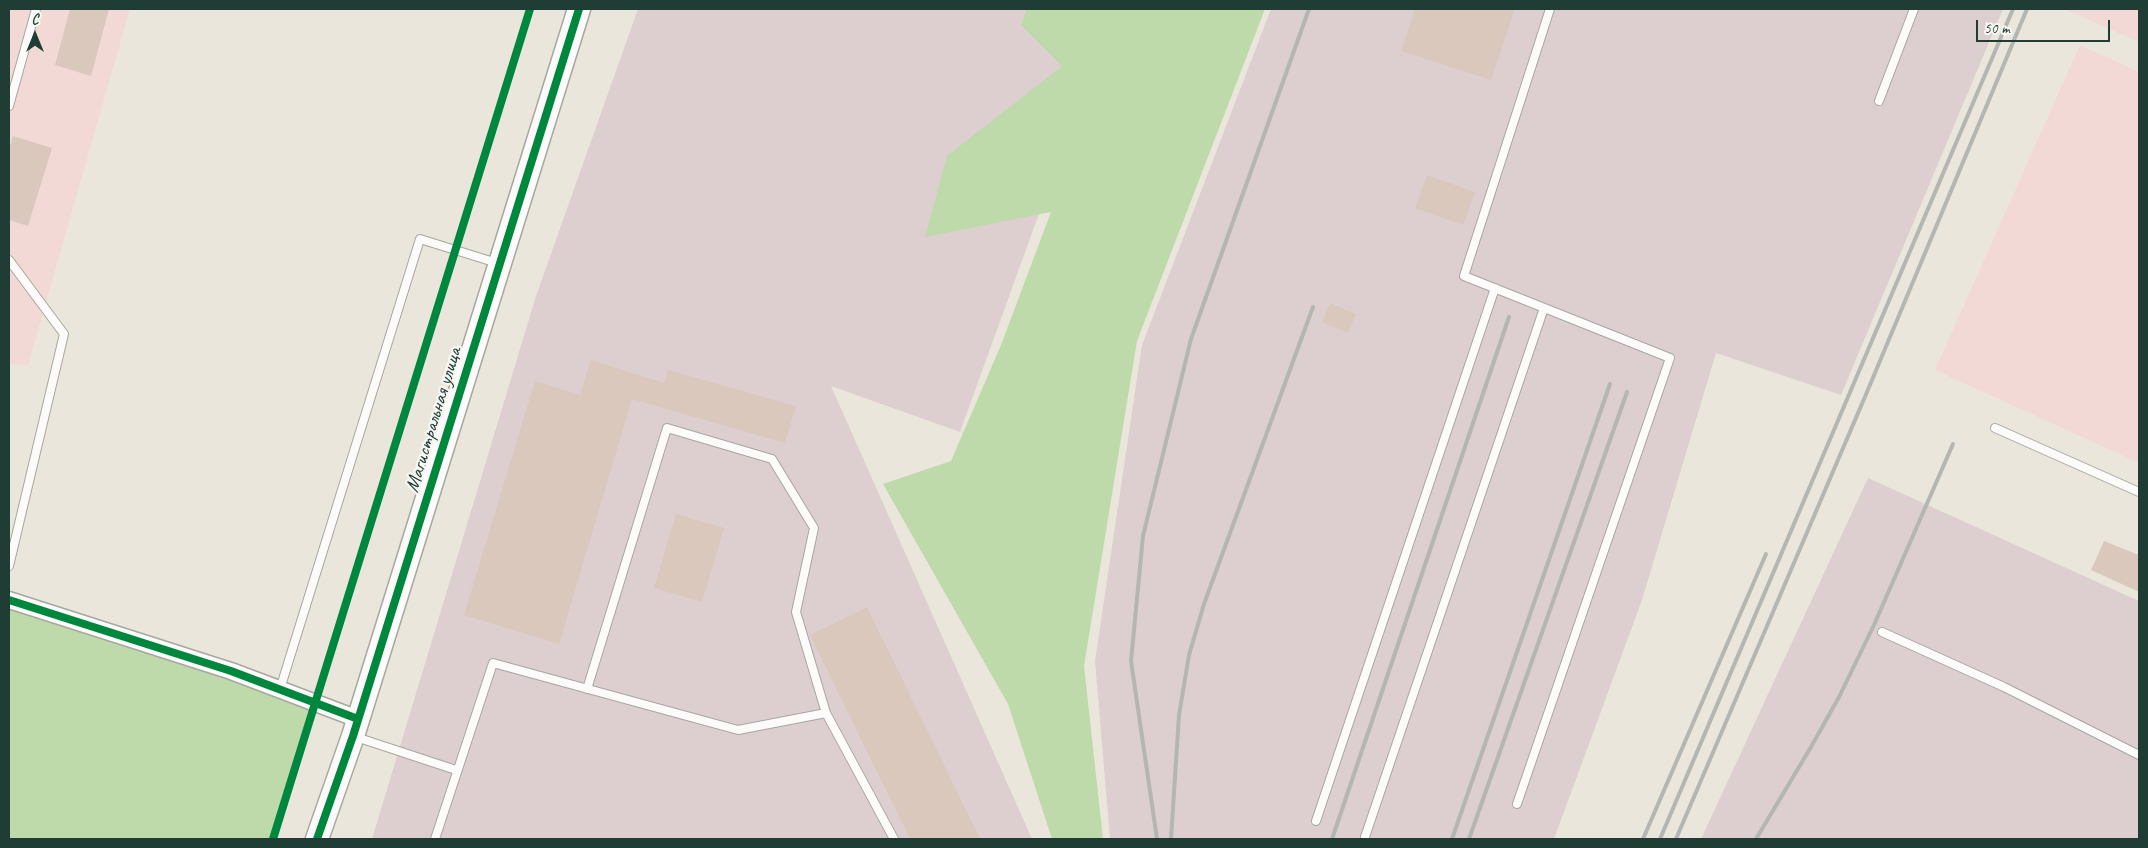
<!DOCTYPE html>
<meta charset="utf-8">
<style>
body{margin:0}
#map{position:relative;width:2148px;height:848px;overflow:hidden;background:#ebe6db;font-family:Caveat,sans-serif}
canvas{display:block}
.frame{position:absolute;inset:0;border:10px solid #1f3d34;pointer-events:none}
.north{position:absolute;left:10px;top:10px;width:50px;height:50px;-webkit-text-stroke:4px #f6f6f2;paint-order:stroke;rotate:0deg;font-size:14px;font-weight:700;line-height:20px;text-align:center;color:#1f3d34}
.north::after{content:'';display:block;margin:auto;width:18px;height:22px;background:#1f3d34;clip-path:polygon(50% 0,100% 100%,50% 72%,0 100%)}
.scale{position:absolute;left:1976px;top:20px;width:134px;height:22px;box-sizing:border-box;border:2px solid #1f3d34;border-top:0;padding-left:6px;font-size:15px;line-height:18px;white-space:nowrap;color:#1f3d34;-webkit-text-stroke:4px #f6f6f2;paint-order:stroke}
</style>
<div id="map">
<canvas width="2148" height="848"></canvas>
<div class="frame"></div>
<div class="north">С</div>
<div class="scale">50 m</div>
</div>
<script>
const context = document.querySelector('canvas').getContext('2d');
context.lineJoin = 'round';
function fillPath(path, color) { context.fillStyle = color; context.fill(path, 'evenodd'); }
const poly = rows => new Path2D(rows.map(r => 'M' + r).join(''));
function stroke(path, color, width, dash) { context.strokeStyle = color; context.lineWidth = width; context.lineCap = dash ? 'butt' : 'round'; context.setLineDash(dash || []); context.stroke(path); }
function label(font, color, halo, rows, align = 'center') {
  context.font = font + ' Caveat,sans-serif'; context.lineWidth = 4.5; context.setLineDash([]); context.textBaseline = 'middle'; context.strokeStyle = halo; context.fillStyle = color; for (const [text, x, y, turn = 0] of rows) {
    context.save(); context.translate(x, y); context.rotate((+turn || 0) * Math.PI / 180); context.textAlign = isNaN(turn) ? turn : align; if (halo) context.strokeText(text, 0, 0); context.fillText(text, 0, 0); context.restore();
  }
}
fillPath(poly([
 [9,9,130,9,28,365,9,364],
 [2064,9,2139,9,2139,42],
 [2080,45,2139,72,2139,463,1935,370]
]), '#f2d9d6');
fillPath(poly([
 [638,9,1113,9,960,432,831,386,1032,839,372,839,536,296],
 [1271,9,2003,9,1841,395,1716,353,1642,600,1554,839,1110,839,1095,661,1142,345],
 [1868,478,2139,601,2139,839,1701,839]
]), '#ddcfcf');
fillPath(poly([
 [1027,9,1265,9,1137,341,1084,666,1103,839,1052,839,1008,704,883,484,951,461,1001,345,1051,212,925,237,947,156,1062,66,1021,25],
 [9,601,317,703,273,839,9,839]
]), '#bedaab');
fillPath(poly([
 [70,9,109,9,91,76,55,65],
 [1415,9,1515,9,1491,80,1401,51],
 [13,136,52,148,28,226,9,220,9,149],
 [1427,175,1475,192,1463,225,1415,208],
 [1330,303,1356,314,1348,333,1322,322],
 [591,360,664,383,668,370,796,406,785,443,632,399,559,644,464,615,535,381,580,395],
 [676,514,724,528,702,602,654,588],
 [2104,541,2139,555,2139,592,2091,570],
 [867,607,980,839,910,839,810,635]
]), '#dac8bd');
const lane = poly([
 [1879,101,1914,9],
 [9,106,36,9],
 [9,260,64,334,9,566],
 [1995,428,2139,492],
 [1882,632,2004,687,2139,755],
 [280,689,420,239,497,263],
 [587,689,667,428,772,459,814,528,796,612,826,713,894,839],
 [356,737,456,770],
 [1517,804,1670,358,1464,276,1550,9],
 [1316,821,1495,288],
 [1365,837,1544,308],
 [435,839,493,663,738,730,826,713]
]);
const street = poly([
 [9,600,231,671,358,719]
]);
const secondary = poly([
 [317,839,353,736,579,9]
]);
stroke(lane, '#a6a7a0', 10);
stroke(street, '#a6a7a0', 19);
stroke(secondary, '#a6a7a0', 25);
stroke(lane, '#fcfbfa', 8);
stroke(street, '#fcfbfa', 16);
stroke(secondary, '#fcfbfa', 22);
stroke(poly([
 [1157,839,1131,661,1143,536,1191,339,1309,9],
 [1171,839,1179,715,1189,655,1204,604,1313,307],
 [1332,839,1509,317],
 [1452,839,1610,384],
 [1469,839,1627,392],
 [1643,839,1766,554],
 [1660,839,2013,9],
 [1676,839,1867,392,2027,9],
 [1756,839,1811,747,1839,697,1874,625,1953,444]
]), '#b3b6b3', 4);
stroke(poly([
 [9,600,231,671,358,719],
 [273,839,530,9],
 [317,839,353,736,579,9]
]), '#00873e', 8);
label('20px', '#1f3d34', '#f6f6f2', [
 ["Магистральная улица",434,420,-73]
]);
</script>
